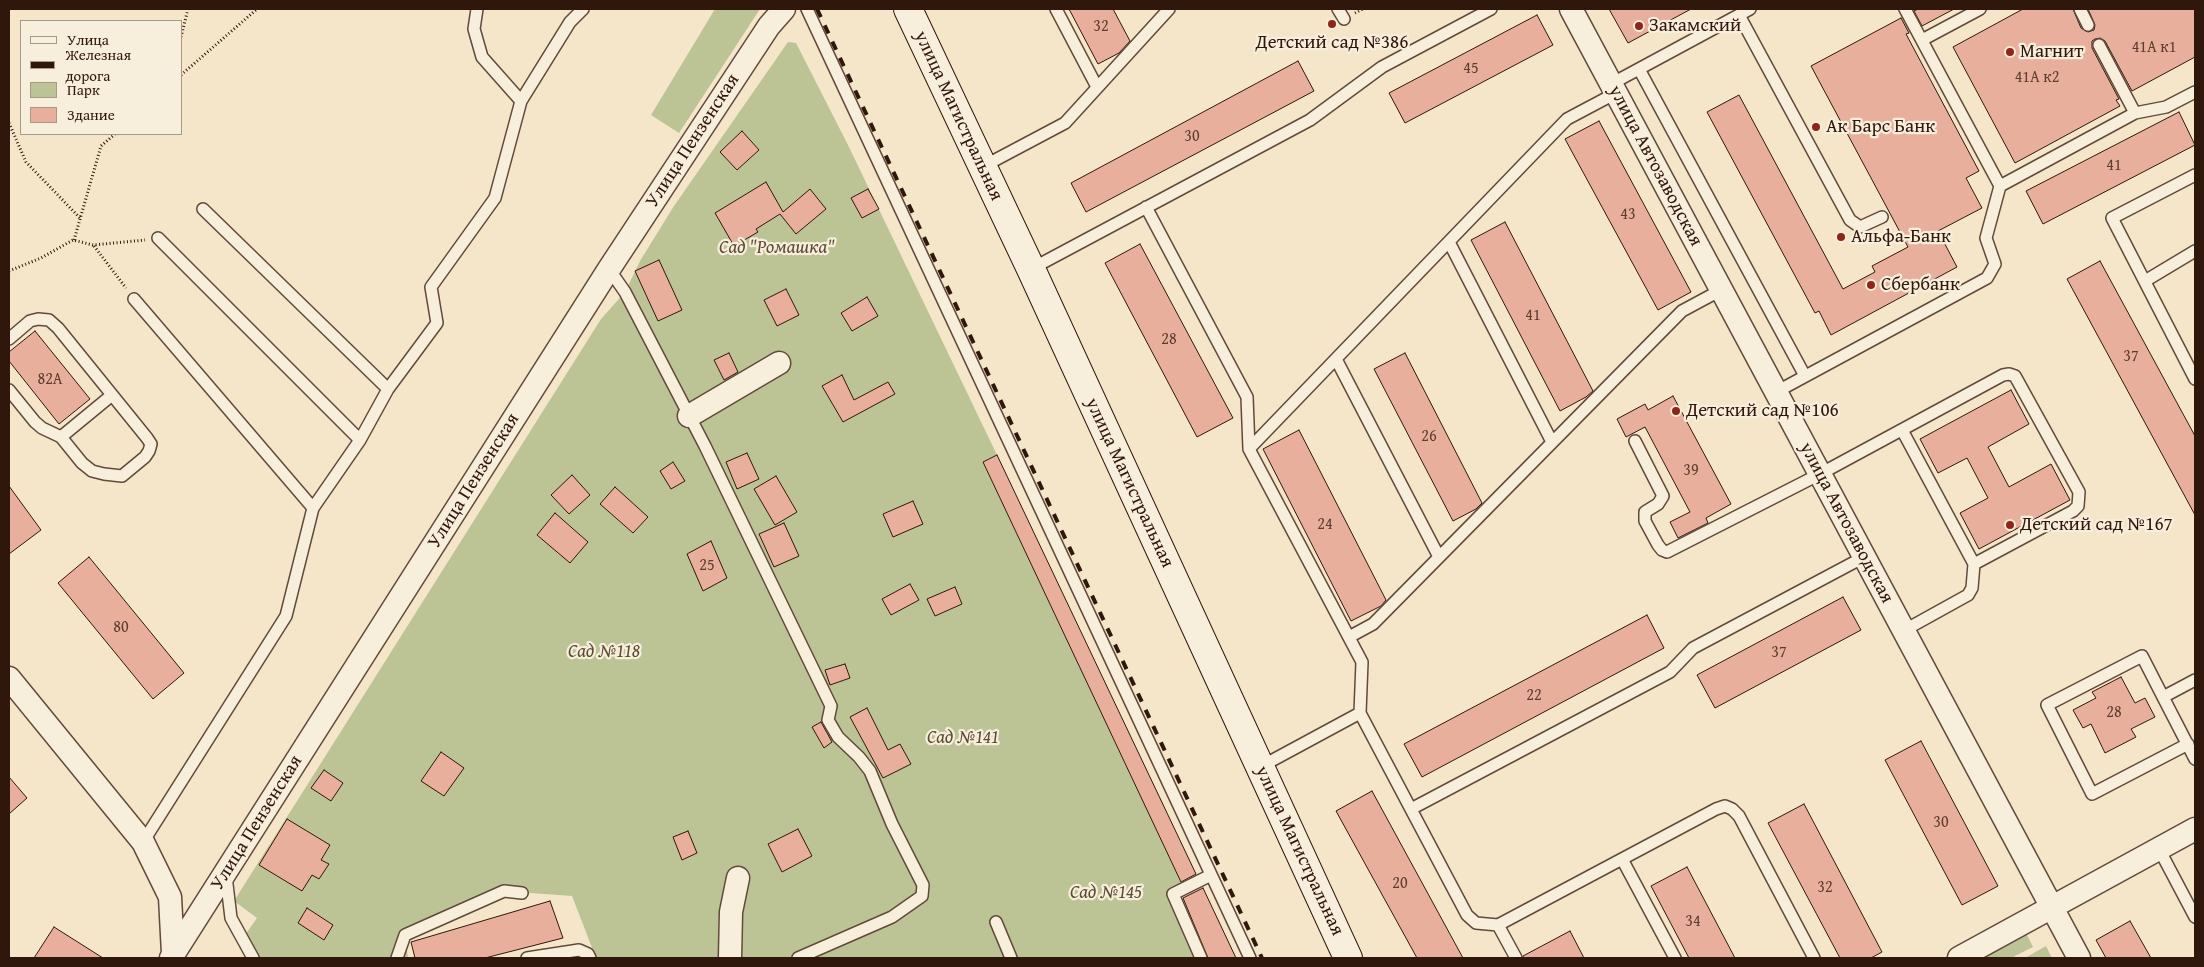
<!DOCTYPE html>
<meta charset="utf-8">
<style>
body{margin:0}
#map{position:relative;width:2204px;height:967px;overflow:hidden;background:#f5e5c9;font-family:"Gentium Book Plus",serif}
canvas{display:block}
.frame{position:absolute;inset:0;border:10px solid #30170c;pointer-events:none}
.legend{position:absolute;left:20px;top:20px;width:162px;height:115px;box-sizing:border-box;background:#f8eedc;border:1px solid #a89889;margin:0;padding:6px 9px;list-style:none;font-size:15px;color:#30170c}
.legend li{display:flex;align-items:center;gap:10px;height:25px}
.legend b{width:25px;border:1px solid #a89889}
</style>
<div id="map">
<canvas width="2204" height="967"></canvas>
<div class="frame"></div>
<ul class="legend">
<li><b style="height:6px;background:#f8eedc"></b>Улица</li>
<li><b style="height:6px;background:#30170c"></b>Железная дорога</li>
<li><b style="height:14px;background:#bcc496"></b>Парк</li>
<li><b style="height:14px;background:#e9af9d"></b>Здание</li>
</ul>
</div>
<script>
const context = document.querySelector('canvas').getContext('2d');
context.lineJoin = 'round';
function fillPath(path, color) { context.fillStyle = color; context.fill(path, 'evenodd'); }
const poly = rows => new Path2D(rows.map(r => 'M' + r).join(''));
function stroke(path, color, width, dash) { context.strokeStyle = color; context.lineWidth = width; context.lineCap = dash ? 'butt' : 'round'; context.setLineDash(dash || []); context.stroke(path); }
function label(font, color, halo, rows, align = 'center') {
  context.font = font + ' "Gentium Book Plus",serif'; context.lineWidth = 4.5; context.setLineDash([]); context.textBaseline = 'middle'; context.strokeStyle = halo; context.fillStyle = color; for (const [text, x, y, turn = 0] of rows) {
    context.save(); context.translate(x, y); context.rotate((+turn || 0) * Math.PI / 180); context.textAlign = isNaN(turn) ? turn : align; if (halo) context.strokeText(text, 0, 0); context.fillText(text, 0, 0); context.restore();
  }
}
fillPath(poly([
 [715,9,760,9,679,133,651,115],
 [788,42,796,43,848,145,997,455,983,462,1184,888,1173,894,1201,958,596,958,572,896,504,891,405,935,408,958,258,958,245,935,257,918,234,901,601,319,625,292,640,261,674,206],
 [2025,931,2033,947,2011,958,1979,958],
 [2046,946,2052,958,2025,958]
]), '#bcc496');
const building = poly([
 [1069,9,1113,9,1130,41,1119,53,1098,64,1069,9],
 [1609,9,1691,9,1628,43,1609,9],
 [1918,9,1954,9,1922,26,1914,11,1918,9],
 [2023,9,2073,9,2081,28,2088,32,2094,30,2095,25,2088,9,2195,9,2195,57,2132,91,2105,41,2100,38,2095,39,2092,41,2092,48,2119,99,2116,100,2120,106,2015,163,1953,47,2023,9],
 [1537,15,1553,45,1405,123,1389,93,1537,15],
 [1901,18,1909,33,1906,34,1979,171,1966,178,1982,208,1938,231,1957,267,1831,335,1819,311,1815,313,1707,112,1739,95,1843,289,1875,272,1872,266,1908,247,1811,66,1901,18],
 [1298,61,1314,91,1086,212,1071,183,1298,61],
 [2179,112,2195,145,2043,224,2026,191,2179,112],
 [1599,121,1691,292,1658,310,1565,139,1599,121],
 [742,131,759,150,737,170,720,152,742,131],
 [766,182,783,212,810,189,826,209,796,234,780,214,756,229,758,232,734,246,715,213,766,182],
 [868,189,879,209,862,218,851,198,868,189],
 [1505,222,1593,391,1586,397,1560,411,1471,240,1505,222],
 [1140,244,1233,418,1197,437,1105,263,1140,244],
 [659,260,682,310,658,321,635,271,659,260],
 [2100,261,2195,436,2195,515,2067,279,2100,261],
 [786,289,799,315,777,326,764,300,786,289],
 [867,297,878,316,852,331,841,313,867,297],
 [35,331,90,399,59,424,9,361,9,352,35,331],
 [729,353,738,372,724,380,714,360,729,353],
 [1405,353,1482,503,1476,509,1453,521,1374,369,1405,353],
 [842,375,854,400,888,382,895,394,843,422,822,386,842,375],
 [2011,390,2029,424,1988,447,2009,487,2051,464,2070,500,1979,549,1960,513,1988,498,1967,458,1938,473,1920,439,2011,390],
 [1673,396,1731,504,1706,518,1708,523,1678,538,1670,522,1690,512,1645,427,1626,437,1617,419,1645,404,1648,410,1673,396],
 [1299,430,1386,600,1381,606,1351,621,1263,449,1299,430],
 [747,453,759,479,737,489,726,462,747,453],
 [997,455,1196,874,1181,882,983,462,997,455],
 [673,462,685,481,671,489,660,471,673,462],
 [572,475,590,495,569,514,551,495,572,475],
 [776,476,797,512,775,525,754,489,776,476],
 [9,486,41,530,9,554,9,486],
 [615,487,648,517,633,533,600,504,615,487],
 [913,501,923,524,893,537,883,514,913,501],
 [555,513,588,542,570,563,537,535,555,513],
 [784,523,799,556,774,567,759,534,784,523],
 [711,541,727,578,703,591,687,554,711,541],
 [89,557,184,673,153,699,58,583,89,557],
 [910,584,919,600,891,615,882,599,910,584],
 [955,587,962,604,935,616,927,599,955,587],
 [1843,597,1861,630,1715,708,1697,675,1843,597],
 [1647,615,1664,648,1422,777,1404,744,1647,615],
 [845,664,850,678,830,685,825,670,845,664],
 [2121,677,2135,703,2145,698,2155,717,2131,729,2136,737,2105,753,2091,724,2083,728,2073,710,2096,698,2092,692,2121,677],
 [867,708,888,750,900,744,911,764,883,778,850,717,867,708],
 [821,722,832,742,824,748,812,727,821,722],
 [1921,741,1998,886,1962,905,1885,760,1921,741],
 [441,752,464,768,444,796,421,781,441,752],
 [324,770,343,783,331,801,311,788,324,770],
 [9,777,27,798,9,814,9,777],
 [1372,791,1463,958,1417,958,1336,811,1372,791],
 [1804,804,1882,952,1871,958,1840,958,1768,823,1804,804],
 [287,819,330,845,321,860,329,864,319,879,312,875,302,891,259,865,287,819],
 [798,829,812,856,782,872,768,844,798,829],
 [688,831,697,853,682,860,673,837,688,831],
 [1687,867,1735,958,1689,958,1651,886,1687,867],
 [1203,888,1236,958,1208,958,1183,898,1203,888],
 [550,901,563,938,485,958,415,958,411,942,550,901],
 [307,908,333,925,324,940,298,923,307,908],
 [2130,921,2151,958,2106,958,2096,940,2130,921],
 [54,927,103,958,34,958,54,927],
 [1570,931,1584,958,1523,958,1523,956,1570,931]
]);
fillPath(building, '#e9af9d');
stroke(building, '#30170c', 1);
const service = poly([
 [477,9,474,29,482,57,521,101],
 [807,9,1250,958],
 [1056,9,1097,87],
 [1338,9,1344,19],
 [2080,9,2088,25],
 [1739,15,1850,220,1860,227,1882,217],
 [1922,40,1980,9],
 [2099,45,2135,113],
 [1639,69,1805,376],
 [1611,84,1750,9],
 [982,167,1065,123,1169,9],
 [2195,175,2112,218,2195,379],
 [2000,186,2135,113,2166,107,2195,92],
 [1146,207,1247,397,1249,449,1362,662,1360,713,1467,915,1476,923,1498,925,1516,958],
 [203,209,388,389],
 [158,238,360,440],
 [1449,242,1552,442],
 [609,269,625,292,705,446,831,706,828,720,838,737,859,757,870,771,892,824,923,885,922,896,892,917,798,958],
 [1031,269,1310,120,1382,67,1491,9],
 [2145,281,2195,251],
 [134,299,313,508,286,616,143,842],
 [9,339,30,321,38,319,49,320,58,328,147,438,151,444,149,451,145,457,122,476,104,474,92,471,82,463,61,437,42,428,35,422,9,390],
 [1336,359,1439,557],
 [1776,392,1987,278,1995,264,1986,238,2000,186,1905,9],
 [1902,430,1974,564],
 [61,437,112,395],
 [1635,441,1663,496,1658,504,1645,512,1645,521,1658,545,1662,550,1667,552,1820,474,2003,375,2009,374,2015,376,2079,492,2078,506,2073,511,1974,564,1972,588,1968,595,1903,631],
 [1249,449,1567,119,1616,93],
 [313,508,360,440,388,389,437,323,431,287,495,198,521,101,570,22,583,9],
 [1349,637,1373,624,1682,311,1721,290],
 [2195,680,2163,697,2195,759],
 [2163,697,2142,656,2047,705,2092,794,2188,744],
 [1260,767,1360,713],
 [1411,809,1670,672,1693,648,1864,557],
 [2159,849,2195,917],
 [1622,859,1675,958],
 [226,876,231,918,253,958],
 [996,922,1011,958],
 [1498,925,1716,809,1725,806,1732,809,1739,816,1814,958],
 [397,958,405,935,504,891,522,893],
 [527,958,579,950,588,954,590,958],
 [1201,958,1173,894,1211,875]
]);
const minor = poly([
 [1571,9,2079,958],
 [689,416,779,363],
 [9,678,143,842,170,897,173,954],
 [171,958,609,269,769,26,784,9],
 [730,958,731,912,738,878],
 [1959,958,2195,829]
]);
const secondary = poly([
 [908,9,1031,269,1348,958]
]);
stroke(service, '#614a3b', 14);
stroke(minor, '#614a3b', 25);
stroke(secondary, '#30170c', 30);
stroke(poly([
 [1355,13,1363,9],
 [181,37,188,9],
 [181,75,257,9],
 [9,123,26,162,80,218],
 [74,240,101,146,115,134],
 [94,246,126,288],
 [9,271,41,258,73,240,93,245,145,240]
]), '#30170c', 3, [1, 2.5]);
stroke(service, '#f8eedc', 11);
stroke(minor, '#f8eedc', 22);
stroke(secondary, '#f8eedc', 28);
stroke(poly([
 [817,9,1262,958]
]), '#30170c', 4, [9, 9]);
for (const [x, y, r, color] of [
 [1332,24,5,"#8f2418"],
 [1639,26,5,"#8f2418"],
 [2010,52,5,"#8f2418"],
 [1816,127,5,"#8f2418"],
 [1841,237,5,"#8f2418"],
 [1871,285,5,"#8f2418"],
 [1676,411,5,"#8f2418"],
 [2010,525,5,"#8f2418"]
]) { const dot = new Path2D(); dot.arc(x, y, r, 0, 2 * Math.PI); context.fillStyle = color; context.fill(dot); stroke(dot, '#f8eedc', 2); }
label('16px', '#5e3d30', null, [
 ["32",1101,27],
 ["41А к1",2154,48],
 ["45",1471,69],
 ["41А к2",2037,78],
 ["30",1192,137],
 ["41",2114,166],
 ["43",1628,215],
 ["41",1533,316],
 ["28",1169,340],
 ["37",2131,357],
 ["82А",50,380],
 ["26",1429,437],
 ["39",1691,471],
 ["24",1325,525],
 ["25",707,566],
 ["80",121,628],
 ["37",1779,653],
 ["22",1534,696],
 ["28",2114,713],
 ["30",1941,823],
 ["20",1400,884],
 ["32",1825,888],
 ["34",1693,922]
]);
label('19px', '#30170c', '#f8eedc', [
 ["Закамский",1649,26],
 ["Детский сад №386",1332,43,"center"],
 ["Магнит",2020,52],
 ["Ак Барс Банк",1826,127],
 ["Альфа-Банк",1851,237],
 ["Сбербанк",1881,285],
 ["Детский сад №106",1686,411],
 ["Детский сад №167",2020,525]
], 'left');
label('19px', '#30170c', '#f8eedc', [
 ["улица Магистральная",958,116,65],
 ["Улица Пензенская",693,141,-57],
 ["улица Автозаводская",1655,166,62],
 ["Улица Пензенская",474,481,-58],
 ["улица Магистральная",1129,483,65],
 ["улица Автозаводская",1846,523,62],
 ["Улица Пензенская",257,823,-58],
 ["улица Магистральная",1299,851,65]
]);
label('italic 19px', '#5a4b35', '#f8eedc', [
 ["Сад \"Ромашка\"",777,248],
 ["Сад №118",604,652],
 ["Сад №141",963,738],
 ["Сад №145",1106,893]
]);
</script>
